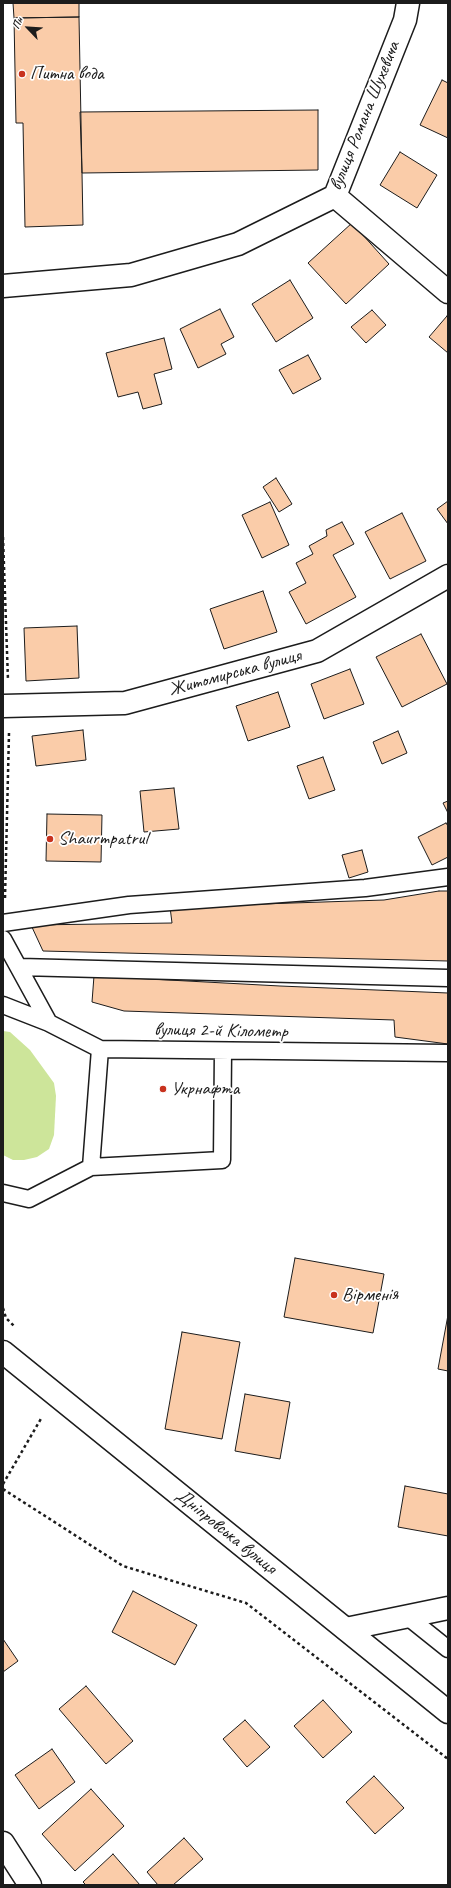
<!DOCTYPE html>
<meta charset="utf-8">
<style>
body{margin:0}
#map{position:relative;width:451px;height:1888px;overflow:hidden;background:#fff;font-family:Caveat,sans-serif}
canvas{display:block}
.frame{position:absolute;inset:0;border:4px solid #1c1c1c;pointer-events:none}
.north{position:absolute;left:8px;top:8px;width:40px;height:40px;-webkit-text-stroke:3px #fff;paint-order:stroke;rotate:295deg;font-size:11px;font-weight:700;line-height:16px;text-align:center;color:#1c1c1c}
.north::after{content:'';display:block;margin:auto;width:14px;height:18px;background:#1c1c1c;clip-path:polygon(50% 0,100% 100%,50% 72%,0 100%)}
</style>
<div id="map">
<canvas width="451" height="1888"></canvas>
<div class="frame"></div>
<div class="north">Пн</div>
</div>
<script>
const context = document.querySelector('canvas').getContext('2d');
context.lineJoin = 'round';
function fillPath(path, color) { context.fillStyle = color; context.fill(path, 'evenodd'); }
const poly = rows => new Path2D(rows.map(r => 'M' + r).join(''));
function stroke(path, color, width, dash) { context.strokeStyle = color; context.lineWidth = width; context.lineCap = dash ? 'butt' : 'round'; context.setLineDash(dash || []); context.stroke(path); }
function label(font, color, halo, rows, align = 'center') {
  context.font = font + ' Caveat,sans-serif'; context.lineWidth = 3.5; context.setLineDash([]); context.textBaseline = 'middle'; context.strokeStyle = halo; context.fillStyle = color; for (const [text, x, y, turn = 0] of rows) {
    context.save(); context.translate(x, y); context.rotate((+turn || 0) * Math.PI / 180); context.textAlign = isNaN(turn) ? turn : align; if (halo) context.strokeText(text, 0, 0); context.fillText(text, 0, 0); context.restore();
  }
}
fillPath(poly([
 [3,1031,10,1032,30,1050,54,1083,56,1096,54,1135,49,1149,37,1157,24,1160,13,1160,3,1155]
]), '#cde59a');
const building = poly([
 [13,3,79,3,79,17,14,18,13,3],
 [79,17,83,225,25,227,23,123,16,123,14,18,79,17],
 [442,80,448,83,448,138,420,125,442,80],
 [318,110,318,170,82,173,80,112,318,110],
 [400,152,437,175,417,208,380,185,400,152],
 [352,223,389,264,346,304,308,263,352,223],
 [290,280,313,318,276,342,252,304,290,280],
 [220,309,234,337,221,344,226,354,198,368,180,329,220,309],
 [372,310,386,325,366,343,351,327,372,310],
 [447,316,448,317,448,353,429,337,447,316],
 [164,338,172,369,154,374,162,404,143,409,138,392,118,397,106,353,164,338],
 [308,355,321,379,293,394,279,370,308,355],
 [276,478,292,504,279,512,263,487,276,478],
 [448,501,448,524,437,509,448,501],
 [270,502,289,545,262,558,242,515,270,502],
 [402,513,426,561,390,579,365,532,402,513],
 [342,522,354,544,333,555,356,597,306,624,289,592,306,583,296,563,313,554,309,546,327,536,326,530,342,522],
 [263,591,277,632,224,649,210,609,263,591],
 [77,626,79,678,26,681,24,628,77,626],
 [421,634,447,684,402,707,376,657,421,634],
 [350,669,364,704,324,719,311,684,350,669],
 [278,692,290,727,248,741,236,706,278,692],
 [83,730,86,760,36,766,32,736,83,730],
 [398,731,407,753,382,764,373,742,398,731],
 [323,757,335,790,309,799,297,766,323,757],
 [174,788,179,829,144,832,140,791,174,788],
 [448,801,448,813,443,803,448,801],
 [47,814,102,815,101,862,46,861,47,814],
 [446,823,448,826,448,857,432,865,418,837,446,823],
 [362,850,368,872,349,878,342,855,362,850],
 [439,891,448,891,448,961,43,951,31,925,172,923,170,907,384,900,439,891],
 [94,976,280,986,448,993,448,1044,395,1037,394,1020,124,1011,92,1002,94,976],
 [295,1258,384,1274,373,1333,284,1317,295,1258],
 [448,1315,448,1371,438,1369,448,1315],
 [182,1332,240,1342,222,1439,165,1429,182,1332],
 [245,1394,290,1402,280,1459,235,1451,245,1394],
 [405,1486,448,1494,448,1536,398,1527,405,1486],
 [133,1591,197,1625,175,1665,112,1632,133,1591],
 [3,1639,18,1661,3,1672,3,1639],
 [86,1686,133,1741,106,1764,59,1709,86,1686],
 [323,1700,352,1732,323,1758,294,1726,323,1700],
 [245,1720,270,1747,247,1767,223,1739,245,1720],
 [52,1749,75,1782,39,1809,15,1775,52,1749],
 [374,1776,404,1808,375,1834,346,1802,374,1776],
 [91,1789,124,1826,75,1871,42,1834,91,1789],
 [184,1838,203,1859,173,1885,158,1885,147,1872,184,1838],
 [113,1854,140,1885,86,1885,83,1882,113,1854]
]);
fillPath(building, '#facca9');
stroke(building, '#1c1c1c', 1);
const service = poly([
 [3,923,129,905,365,888,448,877],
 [3,939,49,1023],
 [20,967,448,978],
 [3,1005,49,1023,100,1049,448,1053],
 [91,1167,100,1049],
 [3,1193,29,1199,91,1167,222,1160,223,1051],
 [408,1617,448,1649]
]);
const minor = poly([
 [335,196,448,292],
 [3,286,131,275,238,244,335,196,405,20,408,3],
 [3,706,125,703,317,651,448,576],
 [346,1629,448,1608],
 [3,1843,30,1885]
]);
const tertiary = poly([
 [3,1352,448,1712]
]);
stroke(service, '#1c1c1c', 19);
stroke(minor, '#1c1c1c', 25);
stroke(tertiary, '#1c1c1c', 25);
stroke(poly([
 [3,537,8,680],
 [5,898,9,733],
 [3,1308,6,1318,14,1326],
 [3,1484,42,1417],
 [3,1489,123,1566,246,1603,448,1759]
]), '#1c1c1c', 2.5, [3, 3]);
stroke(service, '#fff', 16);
stroke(minor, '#fff', 22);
stroke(tertiary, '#fff', 22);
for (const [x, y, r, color] of [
 [22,74,4,"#c8321e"],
 [50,839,4,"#c8321e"],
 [163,1089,4,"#c8321e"],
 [334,1295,4,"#c8321e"]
]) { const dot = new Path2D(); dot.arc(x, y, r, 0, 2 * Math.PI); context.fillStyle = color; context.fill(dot); stroke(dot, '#fff', 1.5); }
label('19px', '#1c1c1c', '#fff', [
 ["Питна вода",30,74],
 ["Shaurmpatrul",58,839],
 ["Укрнафта",171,1089],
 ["Вірменія",342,1295]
], 'left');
label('19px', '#1c1c1c', '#fff', [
 ["вулиця Романа Шухевича",365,116,-68],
 ["Житомирська вулиця",235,673,-15],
 ["вулиця 2-й Кілометр",221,1031,1],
 ["Дніпровська вулиця",226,1532,39]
]);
</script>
